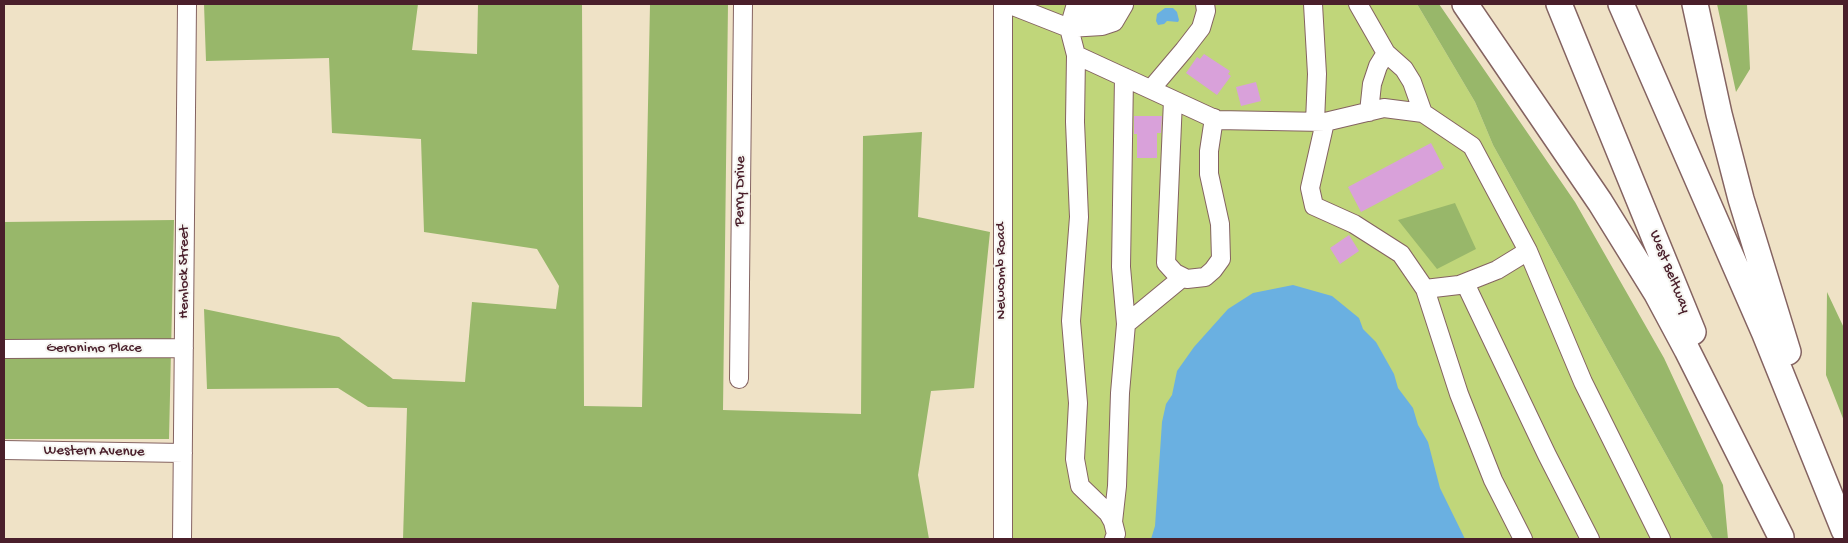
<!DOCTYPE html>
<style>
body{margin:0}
#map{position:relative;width:1848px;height:543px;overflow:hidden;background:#efe2c6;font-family:"Gochi Hand",sans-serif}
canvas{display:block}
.frame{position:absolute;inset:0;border:5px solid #4a1f2b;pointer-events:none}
</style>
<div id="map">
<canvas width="1848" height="543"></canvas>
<div class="frame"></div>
</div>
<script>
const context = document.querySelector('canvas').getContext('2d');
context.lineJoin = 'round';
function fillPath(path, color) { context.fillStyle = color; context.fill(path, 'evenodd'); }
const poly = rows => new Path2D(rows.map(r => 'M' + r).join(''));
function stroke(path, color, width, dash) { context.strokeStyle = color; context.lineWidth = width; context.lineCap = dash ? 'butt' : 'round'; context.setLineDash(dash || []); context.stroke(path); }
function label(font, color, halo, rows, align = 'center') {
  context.font = font + ' "Gochi Hand",sans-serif'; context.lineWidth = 4; context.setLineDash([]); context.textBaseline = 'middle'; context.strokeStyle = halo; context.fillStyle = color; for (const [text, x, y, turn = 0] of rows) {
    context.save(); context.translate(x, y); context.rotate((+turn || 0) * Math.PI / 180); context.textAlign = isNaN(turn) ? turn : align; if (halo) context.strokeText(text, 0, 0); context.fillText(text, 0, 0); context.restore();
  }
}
fillPath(poly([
 [1011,4,1417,4,1475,102,1493,145,1713,539,1010,539]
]), '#c0d67a');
fillPath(poly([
 [204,4,418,4,412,50,477,54,478,4,582,4,584,406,642,407,650,4,728,4,723,410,861,414,863,136,922,132,918,217,990,232,974,388,931,391,918,475,929,539,403,539,407,408,368,407,338,388,207,389,204,309,339,337,393,379,465,382,472,302,556,309,559,286,537,249,424,232,421,139,332,133,329,58,206,61],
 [1417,4,1439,4,1575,202,1664,358,1723,485,1728,539,1713,539,1493,145,1475,102],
 [1717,4,1747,4,1750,69,1736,92],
 [1455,203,1476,249,1437,269,1398,220],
 [174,220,169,439,4,439,4,222],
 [1827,292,1844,328,1844,421,1826,375]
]), '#98b76a');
fillPath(poly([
 [1165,8,1173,8,1177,12,1179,20,1178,22,1167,21,1164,24,1158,25,1156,21,1157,14],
 [1293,285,1332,296,1359,318,1363,329,1376,342,1394,374,1398,388,1413,408,1418,425,1428,442,1440,488,1465,539,1151,539,1155,526,1162,422,1166,404,1172,395,1177,371,1194,347,1228,309,1253,293]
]), '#6ab0e1');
fillPath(poly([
 [1204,54,1230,71,1228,74,1231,76,1217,95,1186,73,1197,57,1200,59],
 [1256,82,1261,101,1241,106,1236,87],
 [1134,116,1162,116,1161,133,1157,133,1157,158,1137,158,1137,134,1134,134],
 [1431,143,1444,168,1361,212,1348,187],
 [1349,235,1359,251,1340,264,1330,248]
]), '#d9a1da');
const minor = poly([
 [1008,4,1069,28,1076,55,1217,120,1325,122,1384,108,1423,113,1472,146,1528,251,1583,382,1661,539],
 [1313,4,1317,74,1315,122],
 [1358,4,1386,53,1404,69,1412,82,1423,113],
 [1074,12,1095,11,1124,5,1114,22,1102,26,1069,28,1076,4],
 [1076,55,1075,122,1079,217,1071,321,1078,403,1075,459,1080,486,1108,513,1113,522,1116,534,1114,539],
 [1124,77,1121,267,1126,324],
 [1151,89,1184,50,1201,28,1206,11,1205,4],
 [1173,100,1166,263,1175,273,1187,279,1205,277,1213,270,1221,259,1220,224,1209,174,1209,151,1214,118],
 [1369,112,1372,84,1378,66,1386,53],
 [1325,122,1310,188,1314,206,1354,224,1401,254,1425,289,1459,394,1493,480,1523,539],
 [1465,283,1547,455,1590,539],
 [1425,289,1459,285,1497,270,1528,251],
 [4,349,184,348],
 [739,379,743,4],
 [4,450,183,453],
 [1113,522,1117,486,1120,393,1126,324,1183,277],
 [182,539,187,4],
 [1003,539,1003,4]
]);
const highway = poly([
 [1465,4,1600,202,1657,294,1687,350,1781,537],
 [1559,4,1693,332],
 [1621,4,1765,334,1844,530],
 [1695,4,1719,114,1741,199,1788,352]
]);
stroke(minor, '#846361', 20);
stroke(highway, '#846361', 28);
stroke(minor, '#fff', 18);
stroke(highway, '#fff', 25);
label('15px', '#4a1f2b', '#f6f6f2', [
 ["Perry Drive",741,191,-89],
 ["Newcomb Road",1002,271,-90],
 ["Hemlock Street",185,272,-90],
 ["West Beltway",1669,272,68],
 ["Geronimo Place",94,349],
 ["Western Avenue",94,452,1]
]);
</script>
